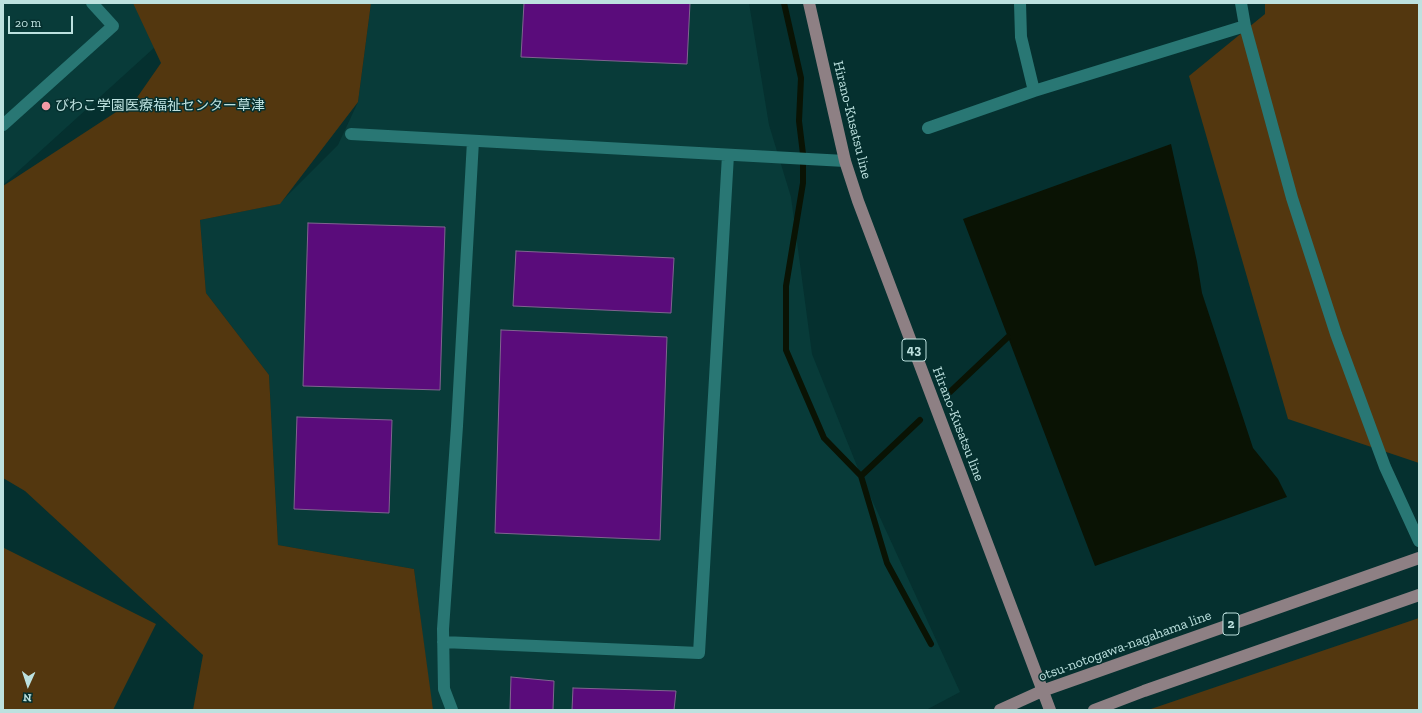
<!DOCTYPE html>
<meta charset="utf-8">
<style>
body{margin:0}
#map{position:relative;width:1422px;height:713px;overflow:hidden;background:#05302f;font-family:"Zilla Slab",serif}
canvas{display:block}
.frame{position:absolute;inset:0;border:4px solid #bde1df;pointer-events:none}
.north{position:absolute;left:8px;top:665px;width:40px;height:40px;-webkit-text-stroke:3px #05302f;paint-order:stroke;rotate:183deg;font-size:11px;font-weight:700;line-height:16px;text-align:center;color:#bde1df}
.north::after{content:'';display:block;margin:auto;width:14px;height:18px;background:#bde1df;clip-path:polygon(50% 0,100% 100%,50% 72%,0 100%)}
.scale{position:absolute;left:8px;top:16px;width:65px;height:18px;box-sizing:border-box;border:2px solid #bde1df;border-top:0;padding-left:5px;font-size:12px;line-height:14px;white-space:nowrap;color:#bde1df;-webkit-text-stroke:3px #05302f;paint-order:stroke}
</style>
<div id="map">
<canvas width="1422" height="713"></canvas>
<div class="frame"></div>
<div class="north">N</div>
<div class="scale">20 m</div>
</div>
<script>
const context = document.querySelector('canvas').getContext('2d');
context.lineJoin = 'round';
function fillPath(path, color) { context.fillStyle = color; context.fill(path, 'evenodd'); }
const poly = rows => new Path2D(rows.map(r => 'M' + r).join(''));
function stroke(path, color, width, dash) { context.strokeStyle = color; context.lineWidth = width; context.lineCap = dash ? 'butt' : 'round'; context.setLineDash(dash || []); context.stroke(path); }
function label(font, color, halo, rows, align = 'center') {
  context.font = font + ' "Zilla Slab","Noto Sans JP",serif'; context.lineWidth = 3; context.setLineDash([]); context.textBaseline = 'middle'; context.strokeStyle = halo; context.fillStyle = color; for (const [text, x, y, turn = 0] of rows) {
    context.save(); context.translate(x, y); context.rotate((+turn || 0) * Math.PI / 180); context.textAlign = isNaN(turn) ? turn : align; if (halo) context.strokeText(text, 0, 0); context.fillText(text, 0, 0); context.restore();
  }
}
fillPath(poly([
 [3,3,155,3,177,27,3,185],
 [371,3,749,3,769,125,791,197,812,354,861,476,960,692,926,710,432,710,414,569,278,545,269,375,206,293,200,220,279,204,338,145,358,102]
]), '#083b39');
fillPath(poly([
 [133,3,371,3,358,102,280,204,200,220,206,293,269,375,278,545,414,569,433,710,193,710,203,655,25,491,3,478,3,186,136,99,161,63],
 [1265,3,1419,3,1419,463,1288,419,1189,76,1265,14],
 [4,548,156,624,113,710,3,710,3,551],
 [1419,618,1419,710,1148,710]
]), '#53370f');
fillPath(poly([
 [1171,144,1197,262,1202,293,1253,448,1278,479,1287,497,1095,566,963,219]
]), '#0a1304');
stroke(poly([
 [784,3,801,78,799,121,803,154,803,183,786,286,786,350,824,438,861,476,887,563,931,644],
 [950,392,1008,337],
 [861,476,920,420]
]), '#0a1304', 6);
const building = poly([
 [524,3,690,3,687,64,521,57,524,3],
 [308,223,445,227,440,390,303,386,308,223],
 [516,251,674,258,671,313,513,306,516,251],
 [501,330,667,337,660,540,495,533,501,330],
 [297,417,392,420,389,513,294,509,297,417],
 [511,677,554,681,553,710,510,710,511,677],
 [573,688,676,691,674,710,572,710,573,688]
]);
fillPath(building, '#5a0c7b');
stroke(building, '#7f6490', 1);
stroke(poly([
 [1020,3,1021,37,1034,91],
 [1241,3,1245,26,1292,198,1336,334,1385,467,1419,541],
 [3,125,113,26,92,3],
 [928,128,1034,91,1245,26],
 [351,134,845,161],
 [443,642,699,653,728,155],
 [452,710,444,689,443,629,457,426,473,141]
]), '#297774', 12);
stroke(poly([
 [809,3,845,161,858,201,1050,710],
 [1000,710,1042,691,1419,558],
 [1094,710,1144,691,1419,595]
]), '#8e8084', 12);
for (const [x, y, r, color] of [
 [46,106,5,"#f49aa5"]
]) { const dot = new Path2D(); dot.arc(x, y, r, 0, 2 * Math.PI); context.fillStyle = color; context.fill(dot); stroke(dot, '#05302f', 1.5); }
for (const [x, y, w] of [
 [914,350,24],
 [1231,624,16]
]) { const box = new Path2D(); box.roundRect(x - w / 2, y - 11, w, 22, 3); context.fillStyle = '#05302f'; context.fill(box); stroke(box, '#bde1df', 1); }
label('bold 13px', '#bde1df', null, [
 ["43",914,350],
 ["2",1231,624]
]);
label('14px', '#bde1df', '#05302f', [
 ["びわこ学園医療福祉センター草津",55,106]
], 'left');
label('14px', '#bde1df', '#05302f', [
 ["Hirano-Kusatsu line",852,120,76],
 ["Hirano-Kusatsu line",958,424,69],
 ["otsu-notogawa-nagahama line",1125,646,-20]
]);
</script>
